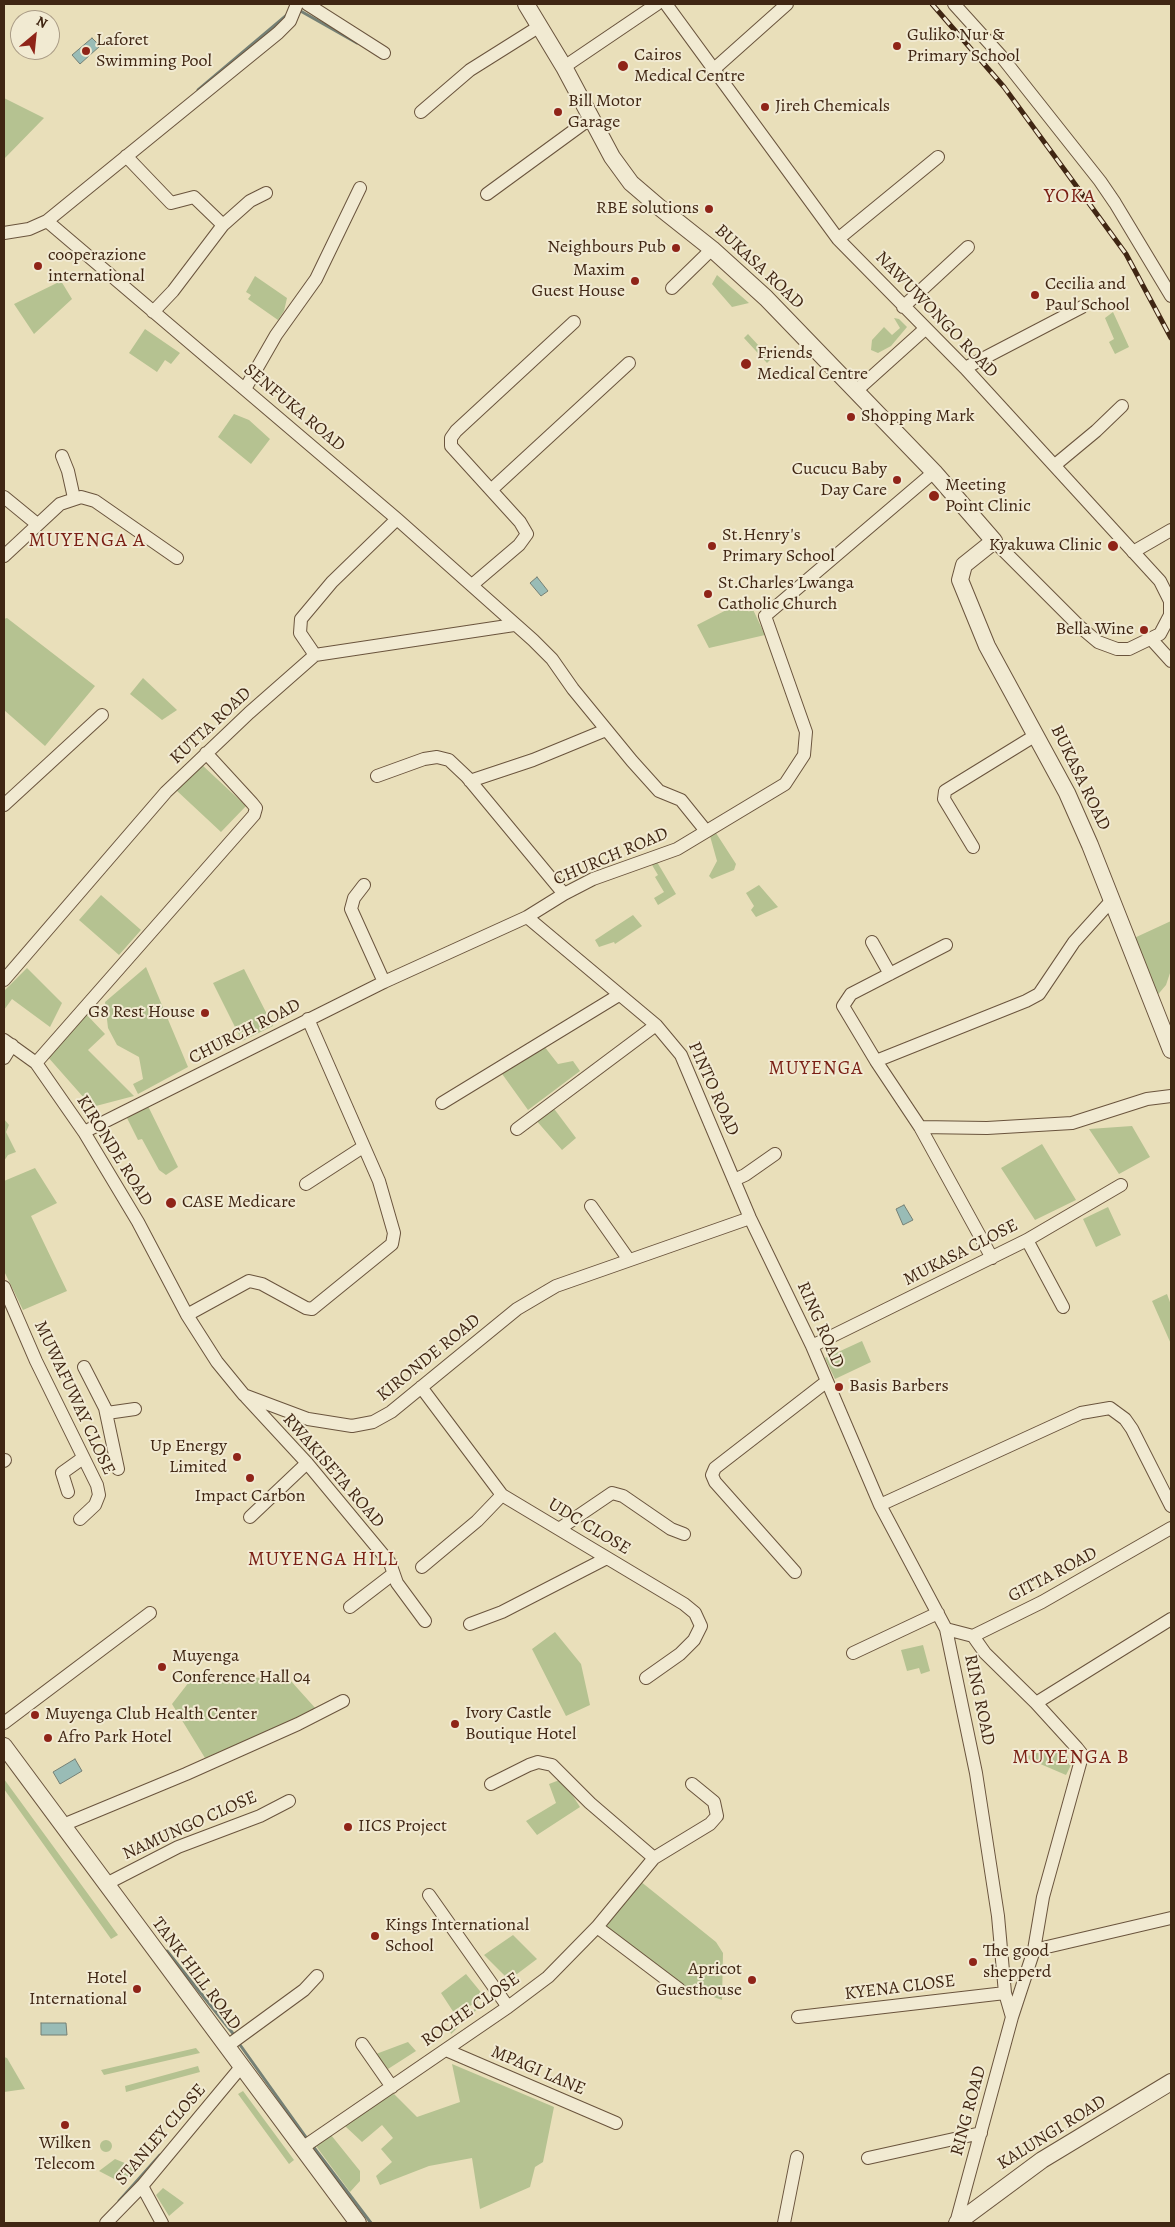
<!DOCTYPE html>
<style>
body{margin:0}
#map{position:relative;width:1175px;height:2227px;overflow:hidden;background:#e9dfba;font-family:Alegreya,serif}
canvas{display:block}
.frame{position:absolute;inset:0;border:5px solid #402613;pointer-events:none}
.north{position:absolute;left:10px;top:10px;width:50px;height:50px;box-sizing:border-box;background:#f1ead2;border:1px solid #aa9c86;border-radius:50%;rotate:28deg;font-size:14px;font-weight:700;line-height:20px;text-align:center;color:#402613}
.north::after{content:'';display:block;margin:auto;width:18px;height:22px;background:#8f2418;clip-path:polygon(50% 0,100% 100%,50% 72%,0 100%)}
</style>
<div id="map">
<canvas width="1175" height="2227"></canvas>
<div class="frame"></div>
<div class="north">N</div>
</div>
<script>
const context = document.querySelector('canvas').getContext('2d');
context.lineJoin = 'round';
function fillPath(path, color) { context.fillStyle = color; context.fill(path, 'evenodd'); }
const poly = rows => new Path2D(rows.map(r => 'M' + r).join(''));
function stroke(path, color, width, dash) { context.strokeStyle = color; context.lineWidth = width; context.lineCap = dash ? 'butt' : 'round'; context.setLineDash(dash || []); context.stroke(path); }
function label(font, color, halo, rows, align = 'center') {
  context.font = font + ' Alegreya,serif'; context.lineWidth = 4; context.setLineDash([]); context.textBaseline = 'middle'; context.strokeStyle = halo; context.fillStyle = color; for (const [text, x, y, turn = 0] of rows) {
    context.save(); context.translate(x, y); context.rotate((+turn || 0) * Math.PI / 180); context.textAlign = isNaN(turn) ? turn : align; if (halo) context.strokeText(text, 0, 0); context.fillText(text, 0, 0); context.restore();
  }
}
fillPath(poly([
 [4,98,44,118,4,159],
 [717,275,749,303,732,307,712,284],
 [255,276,287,298,284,311,278,320,248,299,251,295,246,292],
 [61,281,72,299,34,334,14,304],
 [1113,312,1129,347,1115,354,1109,342,1114,339,1105,318],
 [894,318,899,319,907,327,891,346,878,353,871,350,872,340,884,327,892,335,900,328],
 [145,329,180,353,171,364,165,360,157,372,129,353],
 [748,334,771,359,767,363,744,338],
 [234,414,249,420,270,439,251,464,218,437],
 [748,599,765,635,709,648,697,625],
 [7,618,95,686,45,746,4,710,4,619],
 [143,678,177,710,162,720,130,694],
 [201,764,246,806,221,832,176,790],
 [716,833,736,864,734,870,712,879,709,876,717,861,710,836],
 [657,862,676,894,658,905,654,898,664,892,655,877,658,875,652,865],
 [759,885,778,907,756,917,751,910,754,906,746,893],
 [101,895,141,930,119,955,79,920],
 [633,915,642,926,615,944,614,942,599,947,595,940],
 [1171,921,1171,970,1166,985,1155,998,1132,939],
 [146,967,188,1067,138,1094,133,1084,143,1079,139,1057,117,1045,108,1028,105,1002],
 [27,968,62,1003,50,1027,12,999,4,1010,4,991],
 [244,969,273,1026,242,1041,213,983],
 [86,1014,105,1034,88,1050,134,1096,92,1107,47,1056],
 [544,1046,558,1064,573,1061,580,1071,528,1110,500,1071],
 [147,1104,178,1167,166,1175,159,1170,142,1139,138,1140,126,1116],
 [552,1106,576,1138,562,1150,535,1119],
 [4,1119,9,1125,6,1132,16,1152,8,1155,4,1161],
 [1132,1126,1150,1157,1119,1174,1089,1129],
 [1042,1144,1076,1200,1035,1220,1001,1168],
 [35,1168,57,1203,31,1216,67,1291,23,1310,4,1271,4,1181],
 [1108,1207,1121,1235,1096,1247,1083,1219],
 [1167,1294,1171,1305,1171,1344,1152,1301],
 [862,1341,871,1362,835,1379,825,1358],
 [555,1632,581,1664,590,1705,566,1716,532,1649],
 [923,1645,930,1671,921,1674,919,1668,907,1671,901,1650],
 [196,1673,290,1680,317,1710,205,1758,172,1704],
 [1054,1748,1068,1756,1071,1765,1066,1775,1024,1757],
 [4,1779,118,1935,111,1939,4,1789],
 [562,1779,580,1807,537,1835,526,1821,556,1803,549,1784],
 [640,1881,716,1942,723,1953,722,2000,683,1986,602,1927],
 [513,1935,537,1959,517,1974,505,1976,484,1955],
 [466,1974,484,1996,456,2016,441,1993],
 [488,1999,451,2034,449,2028],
 [408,2042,416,2051,388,2069,376,2054],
 [196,2048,200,2053,104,2075,101,2070],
 [4,2057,7,2058,25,2089,4,2092],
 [452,2064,554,2107,543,2162,535,2167,530,2187,480,2209,472,2158,429,2166,380,2185,376,2176,392,2162,381,2149,393,2138,382,2125,362,2142,345,2126,391,2091,417,2117,460,2102],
 [198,2066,200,2072,126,2092,125,2086],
 [243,2091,294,2160,289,2164,238,2094],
 [331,2135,360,2171,360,2181,350,2192,316,2146],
 '100 2146a6 6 0 1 1 12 0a6 6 0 1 1-12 0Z',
 [115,2159,137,2168,122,2183,99,2171],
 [163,2188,184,2203,169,2216,156,2195]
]), '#b5c291');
const water = poly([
 [92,38,100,46,80,64,72,55,92,38],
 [537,577,548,591,541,596,530,583,537,577],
 [904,1205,913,1220,903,1225,896,1209,904,1205],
 [75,1759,82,1771,60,1784,53,1772,75,1759],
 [41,2023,66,2023,67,2035,41,2035,41,2023]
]);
fillPath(water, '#99bcb6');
stroke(water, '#758075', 1);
stroke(poly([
 [297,9,357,43],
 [198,90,288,14],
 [167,1951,235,2036],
 [238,2042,308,2140],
 [312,2145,371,2223],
 [119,2201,160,2155]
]), '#758075', 3);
const minor = poly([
 [307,4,384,53],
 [666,4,838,239,965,368,1160,581,1170,601,1170,615,1160,634,1129,649,1117,649,1098,642,1079,626,994,541],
 [954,4,1001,56,1100,181,1115,203,1171,296],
 [564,67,657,4],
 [713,70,787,4],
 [421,112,470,70,540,26],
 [126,156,171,203,194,197,223,225],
 [487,194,591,118],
 [47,221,397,519,533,640,552,659,573,689,632,761,659,791,681,800,706,831],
 [4,233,29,229,47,221,278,33,290,21,297,4],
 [838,239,938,157],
 [672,288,712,249],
 [903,307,968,247],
 [153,312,173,291,223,225,250,201,266,193],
 [965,368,1082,307],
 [245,389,276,335,316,279,360,188],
 [856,391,925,329],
 [62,456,68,471,74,498],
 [1055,465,1096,431,1122,406],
 [491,490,629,363],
 [4,497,37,524],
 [1133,552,1171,530],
 [4,556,60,504,81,497,95,501,177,558],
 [472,585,519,545,527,534,520,522,451,446,451,438,456,431,574,322],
 [1152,640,1171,661],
 [315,655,300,633,301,619,332,582,397,519],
 [377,776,424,759,437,757,449,760,467,777,564,894],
 [470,781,533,760,606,730],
 [4,805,102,715],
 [973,847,944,799,945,791,1036,735],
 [364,885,354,898,351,909,384,982],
 [527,917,656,1025,681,1055,750,1218,812,1346,880,1505,946,1629,976,1773,998,1916,1005,1993,1012,2017,956,2223],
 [872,942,890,974],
 [946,945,851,994,843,1006,876,1061,920,1127,992,1258],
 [4,980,166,792,249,713,315,655,514,625],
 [4,1040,36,1063,84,1132,138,1222,187,1315,217,1362,244,1395,308,1419,352,1426,373,1422,391,1412,517,1309,556,1286,750,1218],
 [4,1058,12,1045],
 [876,1061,1026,1001,1039,994,1074,942,1112,900],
 [36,1063,254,815,256,808,252,803,206,753],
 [442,1103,619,995],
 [920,1127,987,1128,1072,1123,1147,1099,1171,1096],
 [517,1129,656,1025],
 [84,1132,384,982,527,917,564,894,593,879,677,849,785,784,804,755,806,732,765,616,934,472],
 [734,1180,745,1175,775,1154],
 [306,1184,363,1147],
 [591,1206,629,1260],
 [1027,1240,1063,1307],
 [4,1287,36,1361,97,1485,99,1495,95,1505,80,1519],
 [187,1315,249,1281,262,1284,306,1308,312,1309,392,1244,394,1233,379,1181,308,1019],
 [812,1346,1027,1240,1121,1185],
 [84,1367,105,1408,118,1469],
 [421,1387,502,1495,684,1604,695,1613,701,1626,694,1640,680,1654,646,1678],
 [246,1397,307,1463,390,1563,397,1583,425,1621],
 [107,1413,135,1409],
 [4,1461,5,1460],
 [68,1492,62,1473,83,1458],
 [880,1505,1081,1413,1110,1408,1125,1419,1132,1429,1171,1506],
 [250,1517,307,1463],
 [559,1529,612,1493,623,1496,671,1529,684,1534],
 [422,1567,477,1521,502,1495],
 [795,1572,715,1482,712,1475,715,1468,826,1382],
 [350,1607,393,1574],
 [470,1624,502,1612,607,1558],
 [946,1629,973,1636,1042,1602,1171,1528],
 [973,1636,985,1653,1036,1703,1171,1619],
 [853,1653,938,1613],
 [4,1723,150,1613],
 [491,1784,529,1765,538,1762,552,1765,590,1803,654,1858],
 [63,1825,186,1774,298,1724,343,1701],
 [106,1884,178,1847,260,1816,289,1801],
 [429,1895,508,2007],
 [597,1927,679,1989],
 [1034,1950,1171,1918],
 [798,2017,1005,1993],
 [1012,2017,1034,1950,1043,1897,1081,1760,1081,1753,1077,1748,1036,1703],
 [362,2044,392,2087],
 [226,2047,304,1990,317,1976],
 [446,2050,616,2123],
 [302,2148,508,2007,548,1977,597,1927,654,1858,710,1824,717,1816,714,1802,692,1784],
 [868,2158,981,2133],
 [142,2186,162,2223],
 [106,2223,142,2186,241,2067],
 [784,2223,797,2157]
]);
const tertiary = poly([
 [526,4,564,67,612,157,631,183,659,207,712,249,766,298,934,472,994,541,964,565,960,580,987,646,1067,793,1090,845,1171,1050],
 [4,1746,358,2223],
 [957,2223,1042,2160,1171,2082]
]);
stroke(minor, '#6a543d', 14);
stroke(tertiary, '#6a543d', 18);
stroke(minor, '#f1ead2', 12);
stroke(tertiary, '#f1ead2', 16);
const rail = poly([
 [932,4,1004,87,1126,254,1171,338]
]);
stroke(rail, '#402613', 5);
stroke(rail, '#f1ead2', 3, [9]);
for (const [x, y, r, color] of [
 [897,46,5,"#8f2418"],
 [86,51,5,"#8f2418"],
 [623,66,6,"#8f2418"],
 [765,107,5,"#8f2418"],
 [558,112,5,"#8f2418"],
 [709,209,5,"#8f2418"],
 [676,248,5,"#8f2418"],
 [38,266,5,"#8f2418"],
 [635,281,5,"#8f2418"],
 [1035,295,5,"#8f2418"],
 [746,364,6,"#8f2418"],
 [851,417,5,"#8f2418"],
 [897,480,5,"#8f2418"],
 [934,496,6,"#8f2418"],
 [712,546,5,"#8f2418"],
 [1113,546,6,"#8f2418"],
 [708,594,5,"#8f2418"],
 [1144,630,5,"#8f2418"],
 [205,1013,5,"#8f2418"],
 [171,1203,6,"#8f2418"],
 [839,1387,5,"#8f2418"],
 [237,1457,5,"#8f2418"],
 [250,1478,5,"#8f2418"],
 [162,1667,5,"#8f2418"],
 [35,1715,5,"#8f2418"],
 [455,1724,5,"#8f2418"],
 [48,1738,5,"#8f2418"],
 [348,1827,5,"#8f2418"],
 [375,1936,5,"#8f2418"],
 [973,1962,5,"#8f2418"],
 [752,1980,5,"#8f2418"],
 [137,1989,5,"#8f2418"],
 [65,2125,5,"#8f2418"]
]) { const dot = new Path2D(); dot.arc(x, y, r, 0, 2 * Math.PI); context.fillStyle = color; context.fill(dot); stroke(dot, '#f1ead2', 2); }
label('18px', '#402613', '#f1ead2', [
 ["Guliko Nur &",907,36],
 ["Primary School",907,57],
 ["Laforet",96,41],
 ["Swimming Pool",96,62],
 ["Cairos",634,56],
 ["Medical Centre",634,77],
 ["Bill Motor",568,102],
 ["Garage",568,123],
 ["Jireh Chemicals",775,107],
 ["RBE solutions",699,209,"right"],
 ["Neighbours Pub",666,248,"right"],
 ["cooperazione",48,256],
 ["international",48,277],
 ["Maxim",625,271,"right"],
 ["Guest House",625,292,"right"],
 ["Cecilia and",1045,285],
 ["Paul School",1045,306],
 ["Friends",757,354],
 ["Medical Centre",757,375],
 ["Shopping Mark",861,417],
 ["Cucucu Baby",887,470,"right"],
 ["Day Care",887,491,"right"],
 ["Meeting",945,486],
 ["Point Clinic",945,507],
 ["St.Henry's",722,536],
 ["Primary School",722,557],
 ["Kyakuwa Clinic",1102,546,"right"],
 ["St.Charles Lwanga",718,584],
 ["Catholic Church",718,605],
 ["Bella Wine",1134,630,"right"],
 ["G8 Rest House",195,1013,"right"],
 ["CASE Medicare",182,1203],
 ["Basis Barbers",849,1387],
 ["Up Energy",227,1447,"right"],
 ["Limited",227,1468,"right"],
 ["Impact Carbon",250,1497,"center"],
 ["Muyenga",172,1657],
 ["Conference Hall 04",172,1678],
 ["Ivory Castle",465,1714],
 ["Boutique Hotel",465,1735],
 ["Muyenga Club Health Center",45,1715],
 ["Afro Park Hotel",58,1738],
 ["IICS Project",358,1827],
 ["Kings International",385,1926],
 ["School",385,1947],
 ["The good",983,1952],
 ["shepperd",983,1973],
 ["Apricot",742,1970,"right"],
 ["Guesthouse",742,1991,"right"],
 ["Hotel",127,1979,"right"],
 ["International",127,2000,"right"],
 ["Wilken",65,2144,"center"],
 ["Telecom",65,2165,"center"]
], 'left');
label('18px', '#402613', '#f1ead2', [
 ["BUKASA ROAD",759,267,43],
 ["NAWUWONGO ROAD",936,315,46],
 ["SENFUKA ROAD",294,408,40],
 ["KUTTA ROAD",211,726,-43],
 ["BUKASA ROAD",1080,778,64],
 ["CHURCH ROAD",611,857,-23],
 ["CHURCH ROAD",245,1032,-27],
 ["PINTO ROAD",713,1089,66],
 ["KIRONDE ROAD",114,1151,58],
 ["MUKASA CLOSE",961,1253,-27],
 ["RING ROAD",820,1325,66],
 ["KIRONDE ROAD",429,1358,-39],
 ["MUWAFUWAY CLOSE",74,1398,65],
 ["RWAKISETA ROAD",333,1471,49],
 ["UDC CLOSE",589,1527,31],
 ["GITTA ROAD",1053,1575,-28],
 ["RING ROAD",979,1700,78],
 ["NAMUNGO CLOSE",190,1826,-24],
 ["TANK HILL ROAD",196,1974,53],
 ["KYENA CLOSE",900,1988,-7],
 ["ROCHE CLOSE",471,2010,-35],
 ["MPAGI LANE",538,2071,23],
 ["RING ROAD",969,2111,-75],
 ["KALUNGI ROAD",1052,2133,-32],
 ["STANLEY CLOSE",161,2135,-49]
]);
context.letterSpacing = '1px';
label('19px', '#7a1f14', '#f1ead2', [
 ["MUYENGA",816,1069]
]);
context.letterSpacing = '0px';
context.letterSpacing = '1px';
label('20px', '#7a1f14', '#f1ead2', [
 ["YOKA",1070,197],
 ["MUYENGA A",87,541],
 ["MUYENGA HILL",323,1560],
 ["MUYENGA B",1071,1758]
]);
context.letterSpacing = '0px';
</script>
